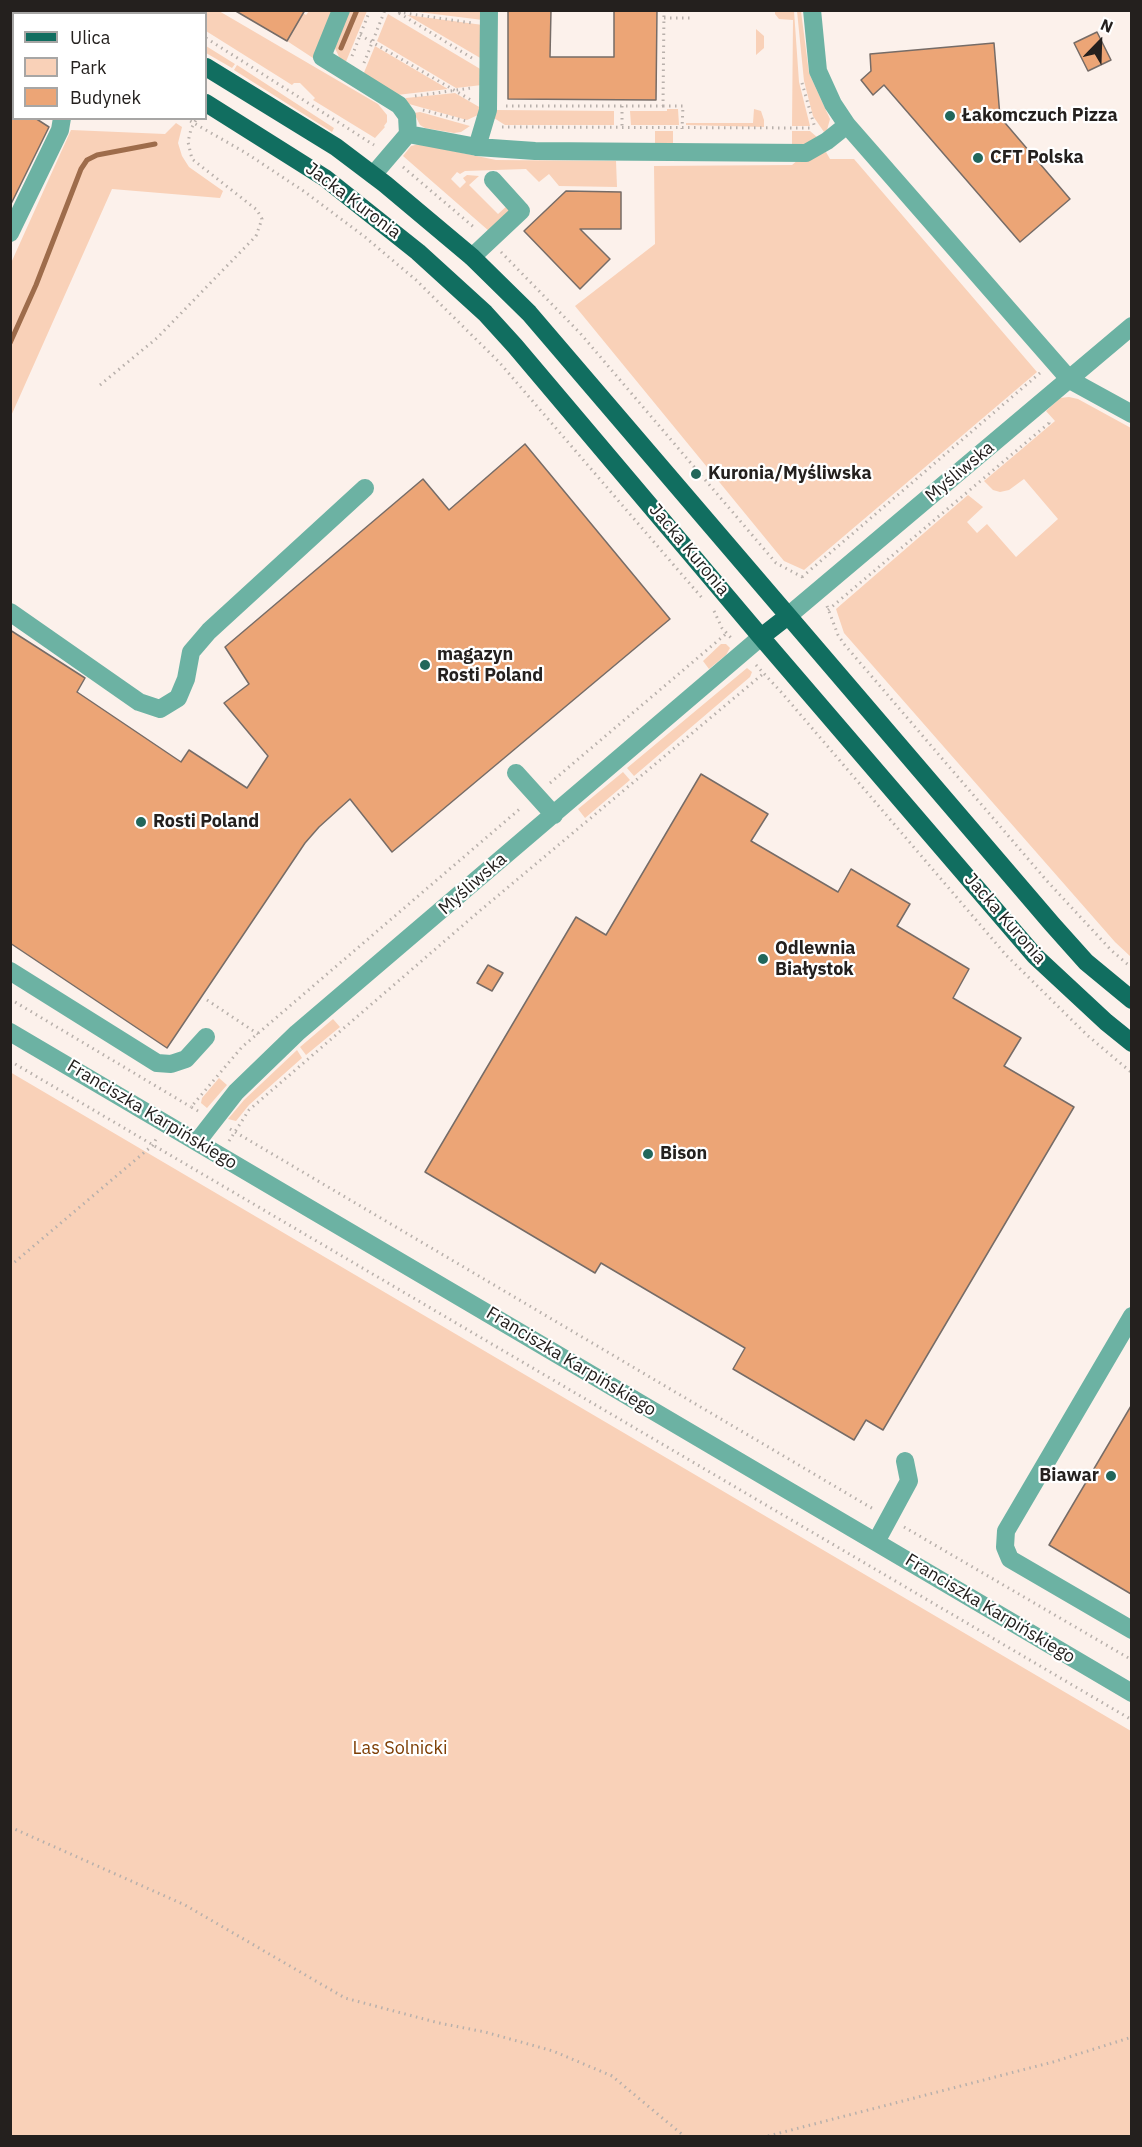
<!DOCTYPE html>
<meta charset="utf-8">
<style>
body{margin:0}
#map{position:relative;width:1142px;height:2147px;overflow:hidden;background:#fcf1eb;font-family:"IBM Plex Sans",sans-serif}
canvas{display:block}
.frame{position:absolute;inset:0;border:12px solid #24201e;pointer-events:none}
.legend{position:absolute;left:12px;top:12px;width:195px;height:108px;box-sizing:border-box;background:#fff;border:2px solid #a7a6a5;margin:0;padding:8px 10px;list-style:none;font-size:18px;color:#24201e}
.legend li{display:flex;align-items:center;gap:12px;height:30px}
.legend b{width:30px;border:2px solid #a7a6a5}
.north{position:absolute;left:1070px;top:12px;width:60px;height:60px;-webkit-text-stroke:4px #fff;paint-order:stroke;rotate:23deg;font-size:16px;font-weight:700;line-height:24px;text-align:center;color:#24201e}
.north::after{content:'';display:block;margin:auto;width:21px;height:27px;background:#24201e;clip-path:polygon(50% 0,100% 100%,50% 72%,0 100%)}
</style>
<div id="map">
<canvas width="1142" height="2147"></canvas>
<div class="frame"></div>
<ul class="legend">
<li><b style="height:8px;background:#116e60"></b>Ulica</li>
<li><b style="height:16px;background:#f9d1b8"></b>Park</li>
<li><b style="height:16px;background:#eca576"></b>Budynek</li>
</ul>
<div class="north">N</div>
</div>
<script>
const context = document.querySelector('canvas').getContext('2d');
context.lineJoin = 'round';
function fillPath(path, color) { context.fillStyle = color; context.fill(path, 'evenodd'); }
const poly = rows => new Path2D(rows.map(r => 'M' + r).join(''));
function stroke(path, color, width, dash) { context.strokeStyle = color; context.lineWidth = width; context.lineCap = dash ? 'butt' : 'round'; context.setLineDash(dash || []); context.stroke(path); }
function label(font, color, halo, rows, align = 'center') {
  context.font = font + ' "IBM Plex Sans",sans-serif'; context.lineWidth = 4.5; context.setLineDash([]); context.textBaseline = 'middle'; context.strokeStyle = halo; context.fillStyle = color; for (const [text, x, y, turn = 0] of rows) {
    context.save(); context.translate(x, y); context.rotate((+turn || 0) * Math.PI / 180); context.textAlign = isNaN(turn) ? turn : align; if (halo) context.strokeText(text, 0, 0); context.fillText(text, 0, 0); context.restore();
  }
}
fillPath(poly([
 [173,11,219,11,378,104,387,115,387,122,384,126,385,127,375,138,313,100,315,98,300,83,294,83,292,85,206,31,206,14,178,13],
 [309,11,333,11,313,58,287,41,303,13,306,15],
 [346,11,367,11,345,64,340,59,334,46],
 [410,11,483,11,483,20],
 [775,11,794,11,799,82,810,126,792,126,793,20,779,19,775,14],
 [797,11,801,11,809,73,830,119,827,130,824,132,813,116,804,81],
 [388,14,482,70,482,85,456,88,377,41],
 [407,15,483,25,482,59],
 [756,29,764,36,764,48,756,55],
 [206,46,235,64,232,68,206,53],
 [375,46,448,89,397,95,363,75],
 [237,65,334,128,332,132,234,70],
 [455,93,481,108,478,115,467,120,409,104,405,100,406,98],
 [667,109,678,109,679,125,631,125,630,111,667,111],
 [754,109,761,111,764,120,764,127,686,125,686,123,753,123],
 [497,110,614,111,614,125,505,125,494,118],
 [420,112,470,126,461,132,454,133,425,128,420,125,414,113],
 [176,123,182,127,178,143,182,156,189,167,223,191,220,198,112,189,11,416,11,263,71,130,165,134],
 [655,131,673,131,673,144,655,144],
 [792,131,810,131,818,138,808,144,792,144],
 [419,144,496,160,616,161,617,187,559,186,549,174,539,182,526,169,465,171,460,174,457,172,451,179,460,188,466,182,463,178,467,175,479,176,469,185,498,214,508,205,511,210,489,231,403,156,411,146],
 [826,152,830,159,854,159,1037,372,804,570,784,561,575,306,655,244,654,166,792,165,798,160],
 [1069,397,1078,399,1131,428,1131,957,1115,942,844,633,836,609,968,495,983,507,967,522,977,533,987,524,1016,557,1058,519,1024,479,1009,490,1000,492,993,490,984,481,1055,421,1046,411,1060,398],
 [721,644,726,644,730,648,726,655,709,669,703,661],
 [747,668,752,672,750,677,634,776,627,768],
 [623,772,630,780,585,818,578,809],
 [333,1019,340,1027,306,1055,300,1047],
 [297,1050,302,1058,249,1105,236,1121,228,1119,244,1100],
 [10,1072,1131,1731,1131,2136,11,2136],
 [219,1078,227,1085,207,1108,201,1103,202,1098]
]), '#f9d1b8');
stroke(poly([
 [341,48,357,10],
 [10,343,36,285,81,169,87,160,97,155,155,144]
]), '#9e6c4b', 5);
const building = poly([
 [234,10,305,10,287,41,234,10],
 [508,10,551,10,550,57,614,57,614,10,657,10,656,100,508,99,508,10],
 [1097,32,1111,60,1088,71,1074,43,1097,32],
 [994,43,1000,117,1070,199,1020,242,884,85,873,95,861,80,871,71,870,54,994,43],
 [10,118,35,118,49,127,10,206,10,118],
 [566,191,621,192,621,229,580,229,610,259,580,289,524,231,566,191],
 [525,444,670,619,392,852,350,799,319,827,305,843,167,1048,10,943,10,630,85,678,77,692,181,762,189,750,247,788,268,756,224,703,249,684,225,647,423,479,449,510,525,444],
 [701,774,768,814,751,841,838,892,851,869,910,904,897,926,969,969,953,998,1021,1038,1004,1066,1074,1107,883,1430,866,1420,854,1440,733,1369,745,1348,601,1263,595,1273,425,1172,576,917,606,935,701,774],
 [488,965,503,973,492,991,477,983,488,965],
 [1131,1406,1131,1594,1049,1545,1131,1406]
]);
fillPath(building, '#eca576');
stroke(building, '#766c67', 1.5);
stroke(poly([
 [159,10,164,14],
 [394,10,472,58],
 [398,12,472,23],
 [142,14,144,10],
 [10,18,14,20],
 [664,18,694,18],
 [360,35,471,100],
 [206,38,374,145],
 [352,56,370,10],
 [364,63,385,10],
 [802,83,815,128],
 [415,96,471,88],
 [506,106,663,106,664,10],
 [622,106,622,128],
 [663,106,683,106,682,129],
 [423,110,466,121],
 [185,118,246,153,305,192,365,237,416,280,499,362,703,599],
 [502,127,813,128],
 [403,167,476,229],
 [501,252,580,333,776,563,806,579],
 [100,385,157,338,256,236,262,219,257,210,192,159,188,142,191,129,197,118],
 [802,577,1040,373],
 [827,606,838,635,844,644,1047,881,1111,950,1132,968],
 [828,610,1049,423,1048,421],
 [714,611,722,628,733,640],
 [756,665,782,693,1006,955,1087,1035,1132,1073],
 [550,783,727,633],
 [10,999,191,1107],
 [207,1000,258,1034],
 [10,1061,1132,1720],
 [198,1111,191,1107,242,1047,522,807],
 [230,1129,875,1510],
 [229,1141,249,1110,476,914,764,673],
 [10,1266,153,1145,157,1137],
 [904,1527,1132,1660],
 [10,1827,185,1905,345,1998,439,2023,485,2032,553,2051,612,2076,684,2136],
 [768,2136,1053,2062,1132,2037]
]), '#b8b0ab', 3, [1.5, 4.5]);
stroke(poly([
 [341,10,322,57,399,105,407,116,408,134],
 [489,10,488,110,477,147,535,151,806,153,827,141,847,125],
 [812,10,818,71,833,104,847,125,1070,380,1132,414],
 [10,74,14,75],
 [373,175,408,134,477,147],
 [10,233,60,130,62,118],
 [472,257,521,211,493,180],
 [10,612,139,702,160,709,178,698,186,679,191,652,209,631,365,488],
 [788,616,1132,326],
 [516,773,554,815],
 [10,971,157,1063,171,1064,186,1059,206,1037],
 [10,1032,1132,1693],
 [197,1142,236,1092,297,1033,761,637],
 [1132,1316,1006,1531,1005,1547,1010,1559,1132,1630],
 [876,1542,909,1481,905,1461]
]), '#6cb2a3', 18);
stroke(poly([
 [44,10,49,14],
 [107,10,113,14],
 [92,14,94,10],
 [206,67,336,147,385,184,472,257,529,313,1052,924,1086,962,1132,1000],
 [206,103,325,178,418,252,485,313,515,346,761,637,1035,956,1106,1022,1132,1043],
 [761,637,788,616]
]), '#116e60', 18);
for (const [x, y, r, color] of [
 [950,116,6,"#21675b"],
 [978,158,6,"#21675b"],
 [696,474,6,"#21675b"],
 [425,665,6,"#21675b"],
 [141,822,6,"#21675b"],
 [763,959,6,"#21675b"],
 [648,1154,6,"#21675b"],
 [1111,1476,6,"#21675b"]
]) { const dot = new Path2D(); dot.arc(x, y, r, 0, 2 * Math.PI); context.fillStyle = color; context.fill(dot); stroke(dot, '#fff', 2); }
label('bold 18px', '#24201e', '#fff', [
 ["Łakomczuch Pizza",962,116],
 ["CFT Polska",990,158],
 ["Kuronia/Myśliwska",708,474],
 ["magazyn",437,655],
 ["Rosti Poland",437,676],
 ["Rosti Poland",153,822],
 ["Odlewnia",775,949],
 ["Białystok",775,970],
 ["Bison",660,1154],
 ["Biawar",1099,1476,"right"]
], 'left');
label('18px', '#24201e', '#fff', [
 ["Jacka Kuronia",353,201,37],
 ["Myśliwska",960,472,-40],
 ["Jacka Kuronia",689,550,50],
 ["Myśliwska",473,884,-41],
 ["Jacka Kuronia",1005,919,49],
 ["Franciszka Karpińskiego",152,1115,31],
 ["Franciszka Karpińskiego",571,1362,31],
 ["Franciszka Karpińskiego",990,1609,31]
]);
label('18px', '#7d3d04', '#fff', [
 ["Las Solnicki",400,1749]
]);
</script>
